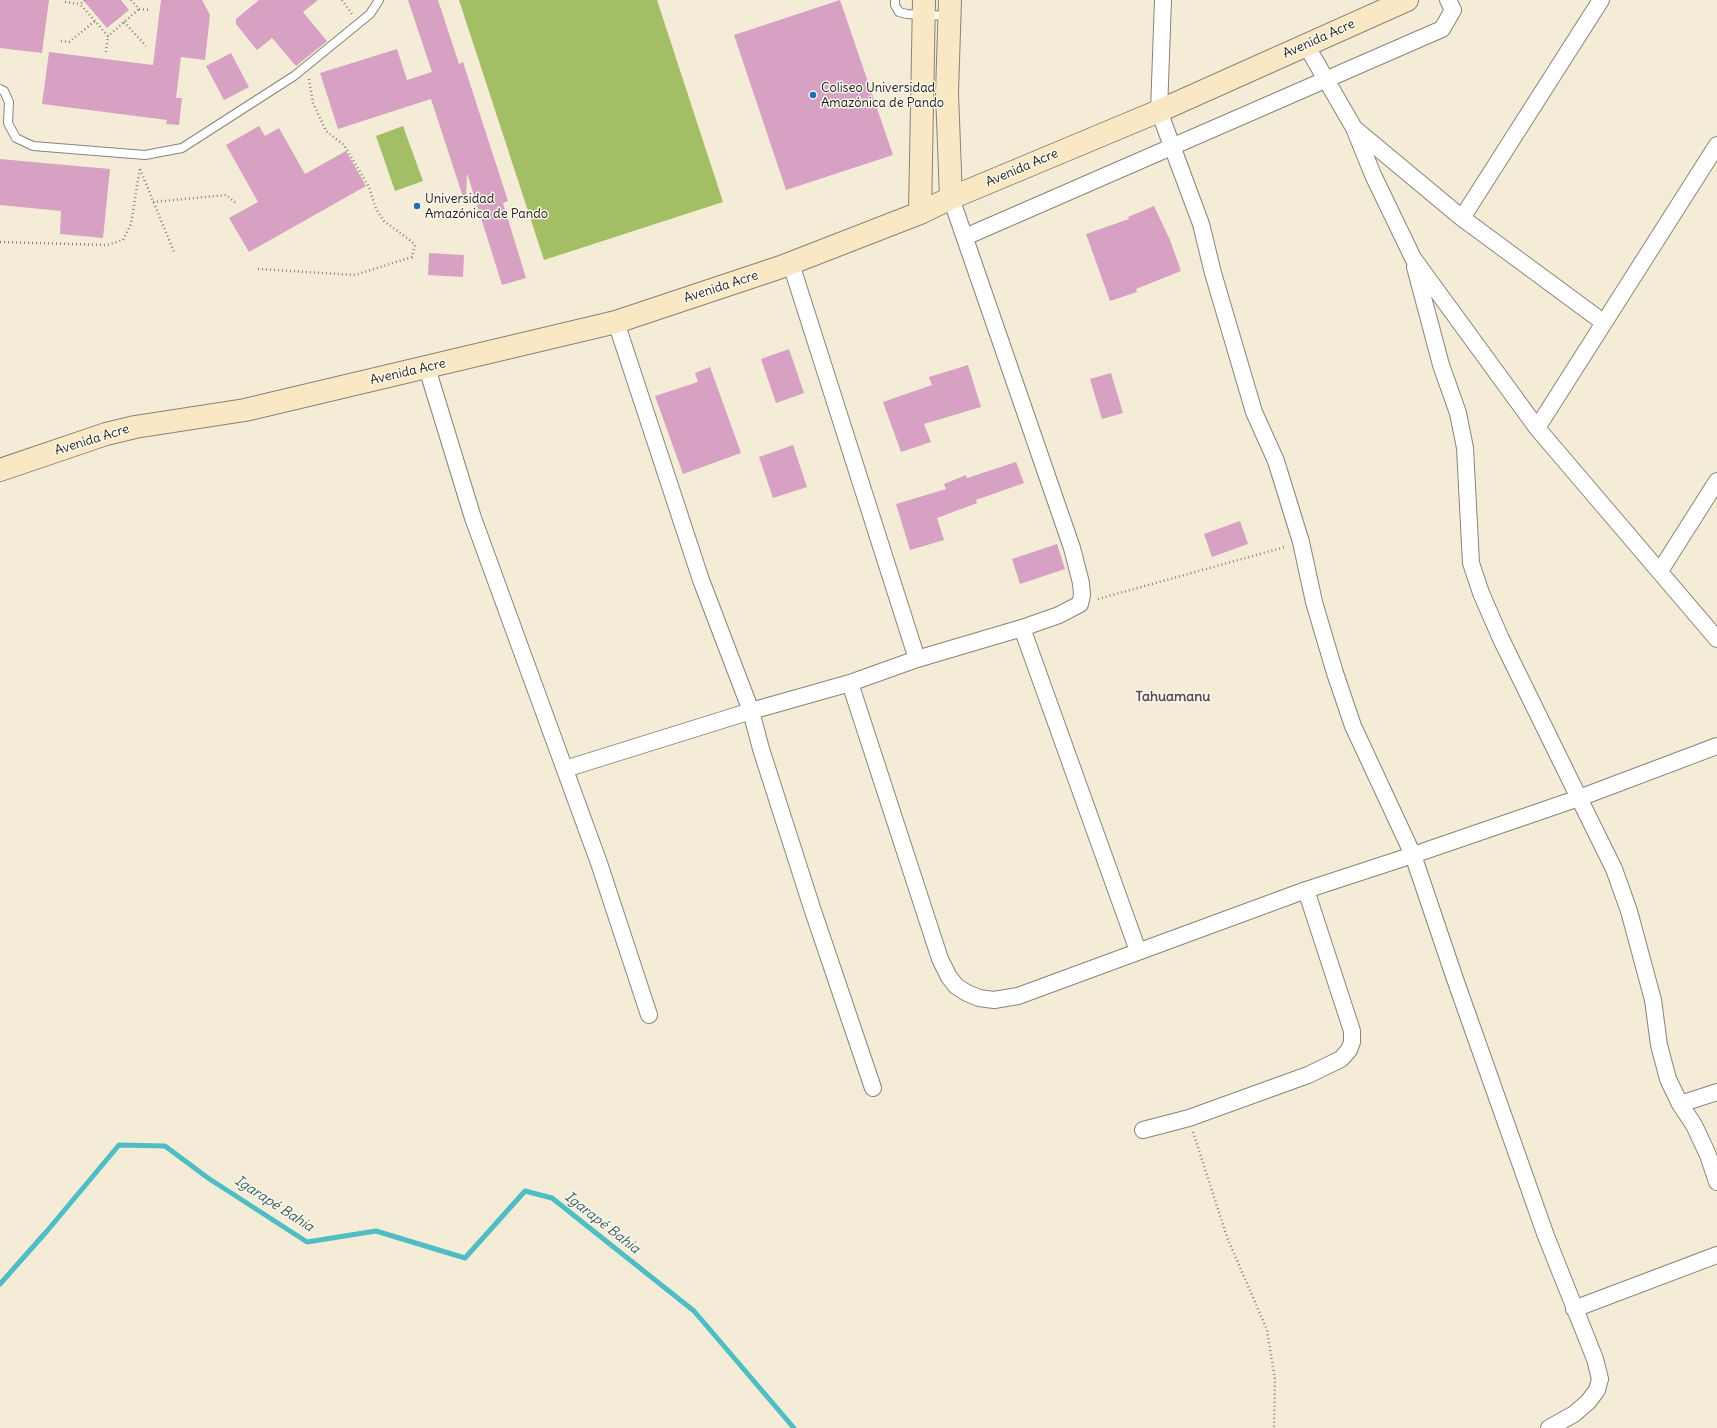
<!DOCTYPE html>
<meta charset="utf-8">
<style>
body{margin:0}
canvas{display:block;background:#f5ecd7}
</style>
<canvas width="1717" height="1428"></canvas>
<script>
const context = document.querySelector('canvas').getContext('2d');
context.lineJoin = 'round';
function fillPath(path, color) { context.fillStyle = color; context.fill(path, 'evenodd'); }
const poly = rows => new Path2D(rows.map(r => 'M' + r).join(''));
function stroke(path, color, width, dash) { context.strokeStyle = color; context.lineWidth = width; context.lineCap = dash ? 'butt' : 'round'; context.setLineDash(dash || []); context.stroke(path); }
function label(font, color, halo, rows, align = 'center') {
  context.font = font + ' Delius,sans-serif'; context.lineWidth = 3; context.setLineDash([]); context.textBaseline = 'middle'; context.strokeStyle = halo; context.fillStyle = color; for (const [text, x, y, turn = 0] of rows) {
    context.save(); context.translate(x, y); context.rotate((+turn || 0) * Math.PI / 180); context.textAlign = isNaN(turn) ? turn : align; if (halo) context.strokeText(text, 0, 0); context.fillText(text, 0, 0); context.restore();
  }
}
fillPath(poly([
 [459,0,657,0,723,202,544,260],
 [403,126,423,181,395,191,376,136]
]), '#a3be64');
stroke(poly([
 [0,1284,47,1231,119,1145,165,1146,208,1178,307,1242,376,1231,465,1258,525,1191,552,1198,694,1311,794,1428]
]), '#4fbec4', 5);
fillPath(poly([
 [0,0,49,0,42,53,0,48],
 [83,0,121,0,129,10,107,28],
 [161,0,202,0,210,15,205,60,181,57,176,98,182,98,179,125,166,124,167,120,42,104,49,52,153,65],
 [259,0,318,0,303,12,327,41,296,66,272,38,257,50,236,24,236,19],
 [408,0,438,0,459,64,463,62,508,201,503,203,526,278,502,285,467,173,466,199,464,200,431,99,338,129,320,73,397,49,407,80,432,72],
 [840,0,893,155,786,190,734,35],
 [231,53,249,87,224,100,206,66],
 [259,126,265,136,279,128,305,174,346,151,366,186,249,252,229,218,258,202,226,145],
 [0,159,110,169,103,238,60,234,61,211,0,205],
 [1154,206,1170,240,1181,271,1136,289,1137,292,1110,301,1086,234,1129,219,1128,217],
 [429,253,464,255,463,277,428,275],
 [789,349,804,393,776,403,761,359],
 [968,365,981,407,924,424,931,442,901,452,883,402,932,385,929,377],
 [710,367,741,453,683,474,655,396,698,382,695,373],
 [1111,373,1123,413,1102,419,1090,379],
 [793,445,807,487,773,498,759,457],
 [1016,462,1024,483,976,500,977,503,937,518,944,540,910,550,896,504,946,489,944,484,966,475,967,478],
 [1240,521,1248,544,1212,557,1204,534],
 [1057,544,1065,569,1020,584,1012,559]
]), '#d6a1c3');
const lane = poly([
 [895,0,895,5,899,12,907,14,949,16],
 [0,89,4,91,9,102,8,123,16,138,33,146,145,155,182,148,294,76,370,14,379,0]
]);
const street = poly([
 [1163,0,1159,111,1201,224,1213,273,1254,412,1276,461,1301,542,1314,602,1335,673,1353,726,1413,855,1455,979,1546,1236,1595,1359,1600,1379,1597,1390,1588,1402,1574,1414,1549,1428],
 [1306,45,1354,128,1373,175,1413,258,1537,428,1717,639],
 [1355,129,1462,218,1603,322],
 [1462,218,1601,0],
 [965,237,1442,29,1453,10,1448,0],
 [791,264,917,659,850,683],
 [1415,267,1441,365,1458,413,1465,448,1471,563,1481,593,1501,639,1579,798,1717,746],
 [616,322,701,580,751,711,850,683,940,959,949,977,956,986,967,993,979,998,994,1000,1018,996,1306,890,1413,855,1579,798,1614,869,1629,911,1653,1000,1659,1045,1668,1079,1680,1104,1694,1125,1708,1155,1717,1182],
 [427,368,473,518,599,863,649,1015],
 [1537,428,1717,145],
 [1660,571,1717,481],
 [1022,628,1138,951],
 [917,659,1022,628,1059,615,1080,604,1082,595,1081,583,1072,548,951,198],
 [565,769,751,711,761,749,812,908,873,1088],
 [1680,1104,1717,1092],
 [1143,1130,1189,1118,1308,1075,1341,1059,1349,1050,1352,1042,1352,1031,1306,890],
 [1574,1309,1717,1255]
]);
const secondary = poly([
 [950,0,947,93,951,198],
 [920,213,924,0],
 [0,470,106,434,135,427,245,410,616,322,781,267,920,213,951,198,1159,111,1407,0]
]);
stroke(lane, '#88847a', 10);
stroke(street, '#88847a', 18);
stroke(secondary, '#88847a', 24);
stroke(poly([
 [85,0,80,4,108,36,139,9],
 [131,0,139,9,150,10],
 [342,0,352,14],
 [65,2,80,4],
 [124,22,146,46],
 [61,41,69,42,95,21],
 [106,52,108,36],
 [140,169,174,252],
 [153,202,226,195,236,203],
 [0,242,107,245,123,240,131,224,140,167],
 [258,269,355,275,412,257,415,245,411,241,384,221,376,209,369,187,344,145,326,131,313,103,309,79],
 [1098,599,1285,547],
 [1193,1132,1227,1237,1267,1330,1275,1380,1274,1428]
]), '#88847a', 2.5, [1, 3]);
stroke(lane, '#fff', 8);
stroke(street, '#fff', 16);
stroke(secondary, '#fae7c3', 22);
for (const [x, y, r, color] of [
 [813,95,4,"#1f6fb2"],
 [417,206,4,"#1f6fb2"]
]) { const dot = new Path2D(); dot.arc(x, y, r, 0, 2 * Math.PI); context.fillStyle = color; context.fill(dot); stroke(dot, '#fbf7ec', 1.5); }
label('13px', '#1c1c1c', '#fbf7ec', [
 ["Avenida Acre",1319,39,-24],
 ["Avenida Acre",1022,168,-23],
 ["Avenida Acre",721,287,-18],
 ["Avenida Acre",408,372,-13],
 ["Avenida Acre",92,440,-17]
]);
label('13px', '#1c1c1c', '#fbf7ec', [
 ["Coliseo Universidad",821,88],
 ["Amazónica de Pando",821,103],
 ["Universidad",425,199],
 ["Amazónica de Pando",425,214]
], 'left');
label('bold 14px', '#5d4b56', '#fbf7ec', [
 ["Tahuamanu",1173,697]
]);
label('italic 14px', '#305d5f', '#fbf7ec', [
 ["Igarapé Bahia",274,1204,33],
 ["Igarapé Bahia",602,1223,38]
]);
</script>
